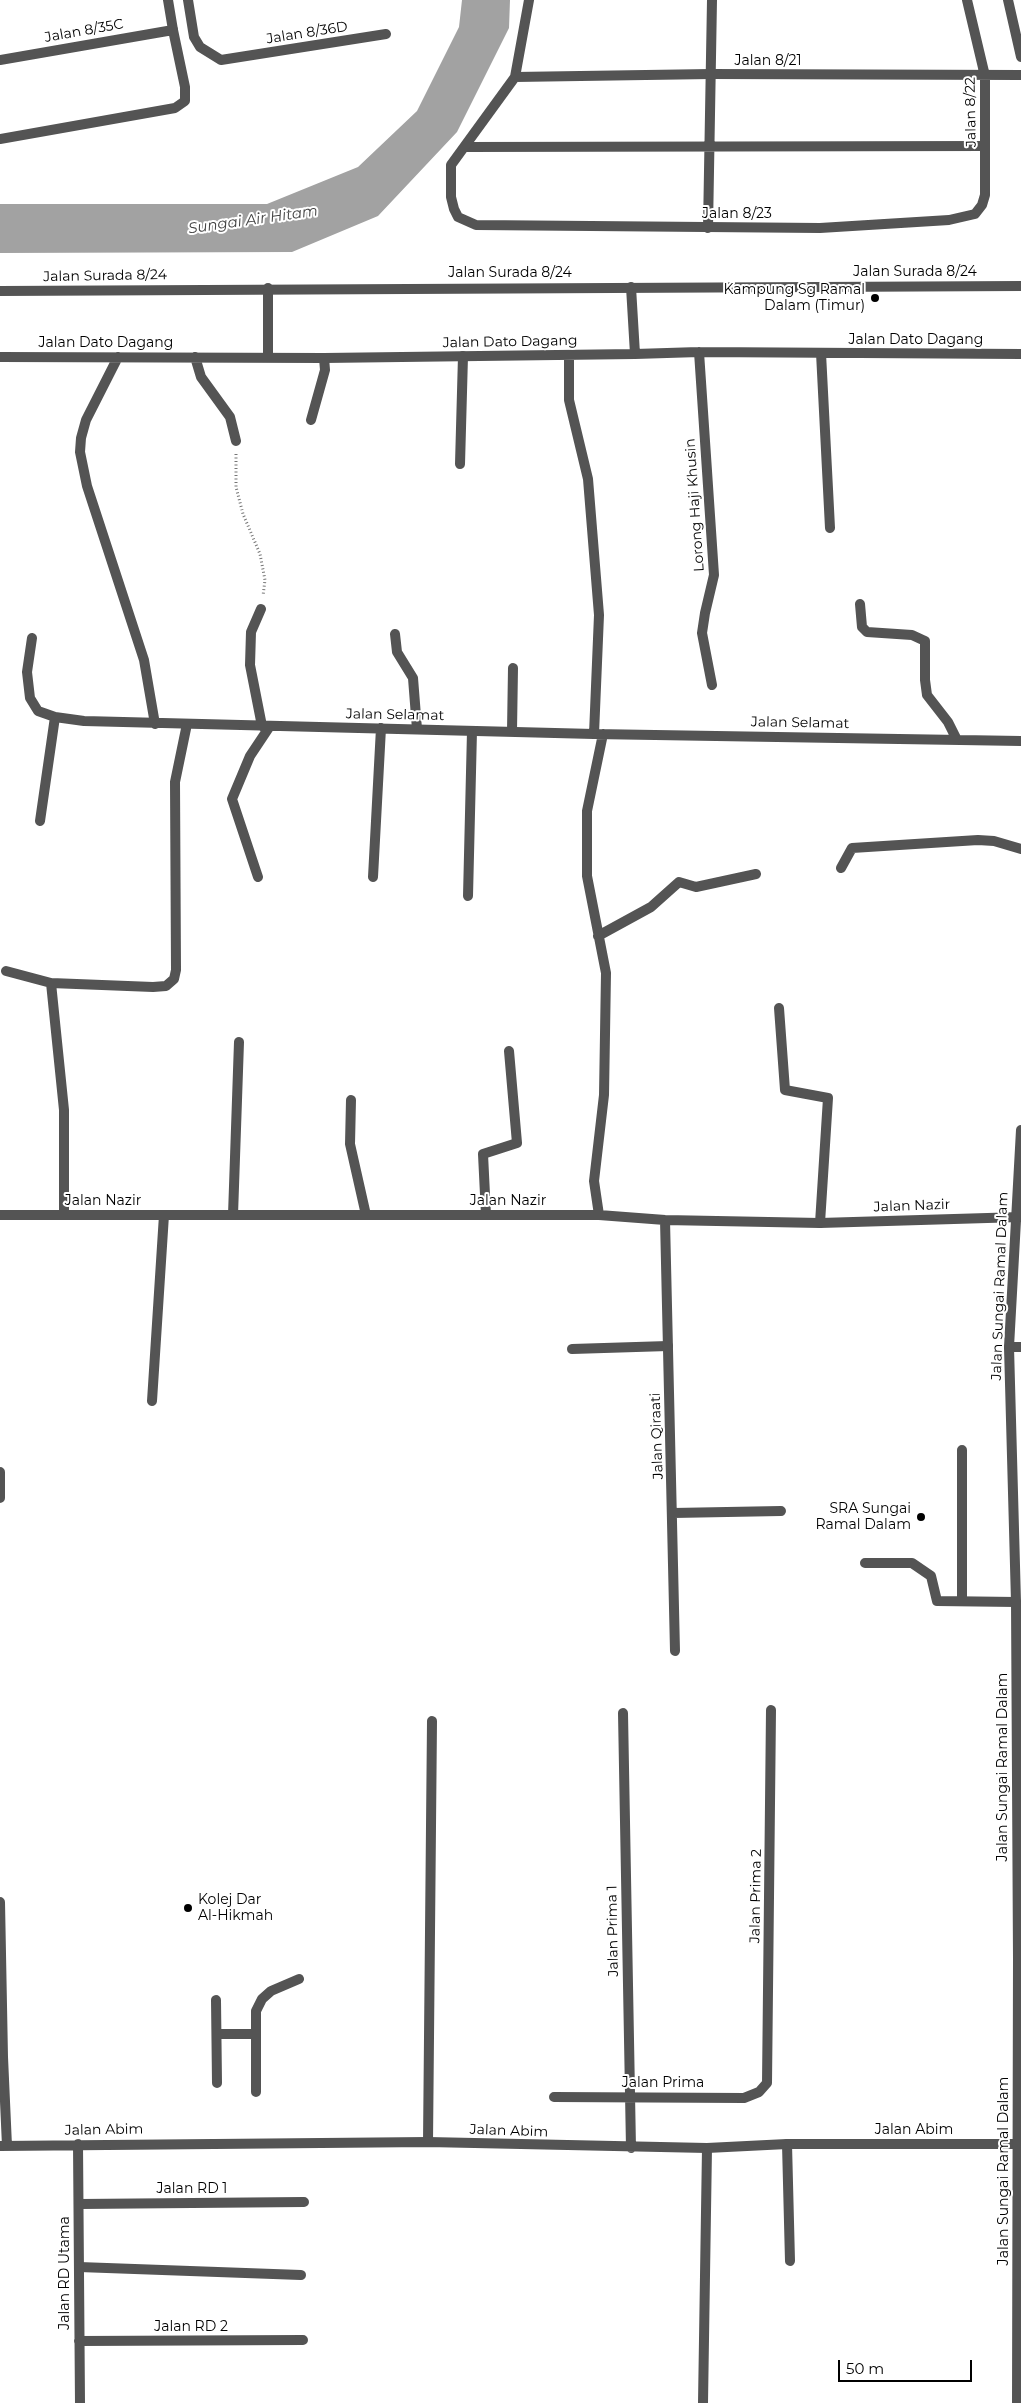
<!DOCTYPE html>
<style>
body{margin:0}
#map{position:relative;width:1021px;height:2403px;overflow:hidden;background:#fff;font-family:Montserrat,sans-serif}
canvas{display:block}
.scale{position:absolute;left:838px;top:2360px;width:134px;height:22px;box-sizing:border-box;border:2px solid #000;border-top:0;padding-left:6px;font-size:15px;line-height:18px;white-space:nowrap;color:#000;-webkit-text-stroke:4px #fff;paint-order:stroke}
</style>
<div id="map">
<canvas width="1021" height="2403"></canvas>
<div class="scale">50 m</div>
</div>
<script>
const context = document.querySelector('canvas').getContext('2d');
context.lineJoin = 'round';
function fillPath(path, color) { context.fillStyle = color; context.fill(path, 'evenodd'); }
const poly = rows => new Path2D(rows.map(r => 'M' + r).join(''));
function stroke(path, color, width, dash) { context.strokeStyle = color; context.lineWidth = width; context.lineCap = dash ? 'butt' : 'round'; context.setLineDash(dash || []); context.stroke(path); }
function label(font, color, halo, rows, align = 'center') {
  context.font = font + ' Montserrat,sans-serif'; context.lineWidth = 4; context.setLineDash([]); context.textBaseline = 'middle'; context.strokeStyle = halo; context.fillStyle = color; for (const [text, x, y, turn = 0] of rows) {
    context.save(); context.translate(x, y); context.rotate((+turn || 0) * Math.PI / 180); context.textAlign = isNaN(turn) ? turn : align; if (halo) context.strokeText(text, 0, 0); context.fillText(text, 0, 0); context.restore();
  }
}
fillPath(poly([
 [462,0,510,0,509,28,457,132,378,216,292,252,0,253,0,204,267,204,358,167,417,111,459,27]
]), '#a2a2a2');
stroke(poly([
 [236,454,236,487,243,514,260,554,265,580,263,596]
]), '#767676', 3, [1, 2.5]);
stroke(poly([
 [168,0,173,30],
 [465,147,985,146],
 [708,228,712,0],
 [311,420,325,370,324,358],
 [460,464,463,356],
 [395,634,397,652,413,678,417,729],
 [512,731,513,668],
 [468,896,472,731],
 [779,1008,785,1090,828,1098,820,1223],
 [1009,1347,1021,1347],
 [572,1349,668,1346],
 [152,1401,164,1215],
 [962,1450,962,1601],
 [865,1563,912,1563,931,1576,937,1601,1016,1602],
 [216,2000,217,2083],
 [217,2034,256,2034],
 [256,2092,256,2011,262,1999,271,1991,299,1979],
 [428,2142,432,1721],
 [787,2144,790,2261],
 [79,2267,301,2275],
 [703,2403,707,2148]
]), '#545454', 10);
stroke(poly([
 [188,0,194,37,200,47,221,60,386,34],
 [529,0,515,77,451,165,451,197,454,209,458,217,476,225,820,228,949,220,975,214,982,205,985,195,985,76,967,0],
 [0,60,173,30,185,87,185,101,175,108,0,139],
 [515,77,711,74,1021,75],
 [631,287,635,354],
 [699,352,714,575,705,613,702,633,712,685],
 [821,353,830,528],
 [569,355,569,400,588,479,599,615,594,734],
 [0,357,324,358,635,354,699,352,1021,354],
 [118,357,86,420,81,438,80,452,87,486,144,660,155,724],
 [195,357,201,377,230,417,236,441],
 [268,358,268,288],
 [860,604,862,627,867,632,912,635,925,641,925,680,927,695,948,722,957,740],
 [261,609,251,632,250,665,262,726],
 [32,638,27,672,30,698,38,711,55,717,84,721,594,734,1021,741],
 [40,821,55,717],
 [841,868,852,848,978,840,994,841,1021,849],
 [258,877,232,799,250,756,270,726],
 [373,877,381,728],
 [598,936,651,907,679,882,696,887,756,874],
 [6,971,51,983,64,1110,64,1215],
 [51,983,153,987,166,986,174,979,176,970,175,782,187,724],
 [351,1100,350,1144,366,1215],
 [0,1215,599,1215,665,1220,820,1223,1021,1217],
 [233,1215,239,1042],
 [486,1215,483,1154,517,1143,509,1051],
 [599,1215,594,1181,604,1095,606,973,587,876,587,811,603,734],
 [665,1220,675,1651],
 [0,1472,0,1498],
 [673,1513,781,1511],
 [623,1713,631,2148],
 [0,1902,3,2057,7,2146],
 [554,2097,744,2098,759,2092,767,2083,771,1710],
 [78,2144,80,2403],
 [0,2146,428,2142,707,2148,787,2144,1021,2144],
 [80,2204,304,2202],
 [79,2341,303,2340]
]), '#545454', 10);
stroke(poly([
 [1008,0,1021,57],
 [0,291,1021,286],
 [1017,2403,1018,1959,1016,1602,1009,1347,1021,1130]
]), '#545454', 10);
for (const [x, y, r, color] of [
 [875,298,5,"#000"],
 [921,1517,5,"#000"],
 [188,1908,5,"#000"]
]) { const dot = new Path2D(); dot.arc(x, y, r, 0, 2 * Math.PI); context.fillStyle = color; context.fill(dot); stroke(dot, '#fff', 2); }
label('14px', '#000', '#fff', [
 ["Jalan 8/35C",84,31,-10],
 ["Jalan 8/36D",307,33,-9],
 ["Jalan 8/21",768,61],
 ["Jalan 8/22",971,112,-91],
 ["Jalan 8/23",737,214],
 ["Jalan Surada 8/24",915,272],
 ["Jalan Surada 8/24",510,273],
 ["Jalan Surada 8/24",105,276,-1],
 ["Jalan Dato Dagang",916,340],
 ["Jalan Dato Dagang",510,342,-1],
 ["Jalan Dato Dagang",106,343],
 ["Lorong Haji Khusin",695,505,-94],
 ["Jalan Selamat",395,715,1],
 ["Jalan Selamat",800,723,1],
 ["Jalan Nazir",103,1201],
 ["Jalan Nazir",508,1201],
 ["Jalan Nazir",912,1206,-2],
 ["Jalan Sungai Ramal Dalam",1000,1286,-88],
 ["Jalan Qiraati",657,1436,-92],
 ["Jalan Sungai Ramal Dalam",1003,1767,-90],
 ["Jalan Prima 2",756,1896,-89],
 ["Jalan Prima 1",613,1931,-91],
 ["Jalan Prima",663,2083],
 ["Jalan Abim",104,2130,-1],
 ["Jalan Abim",914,2130],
 ["Jalan Abim",509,2131,2],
 ["Jalan Sungai Ramal Dalam",1004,2171,-90],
 ["Jalan RD 1",192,2189],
 ["Jalan RD Utama",65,2273,-90],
 ["Jalan RD 2",191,2327]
]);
label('14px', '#000', '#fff', [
 ["Kampung Sg Ramal",865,290],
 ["Dalam (Timur)",865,306],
 ["SRA Sungai",911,1509],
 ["Ramal Dalam",911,1525],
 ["Kolej Dar",198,1900,"left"],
 ["Al-Hikmah",198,1916,"left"]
], 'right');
label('italic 15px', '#434343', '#fff', [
 ["Sungai Air Hitam",253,220,-8]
]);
</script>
